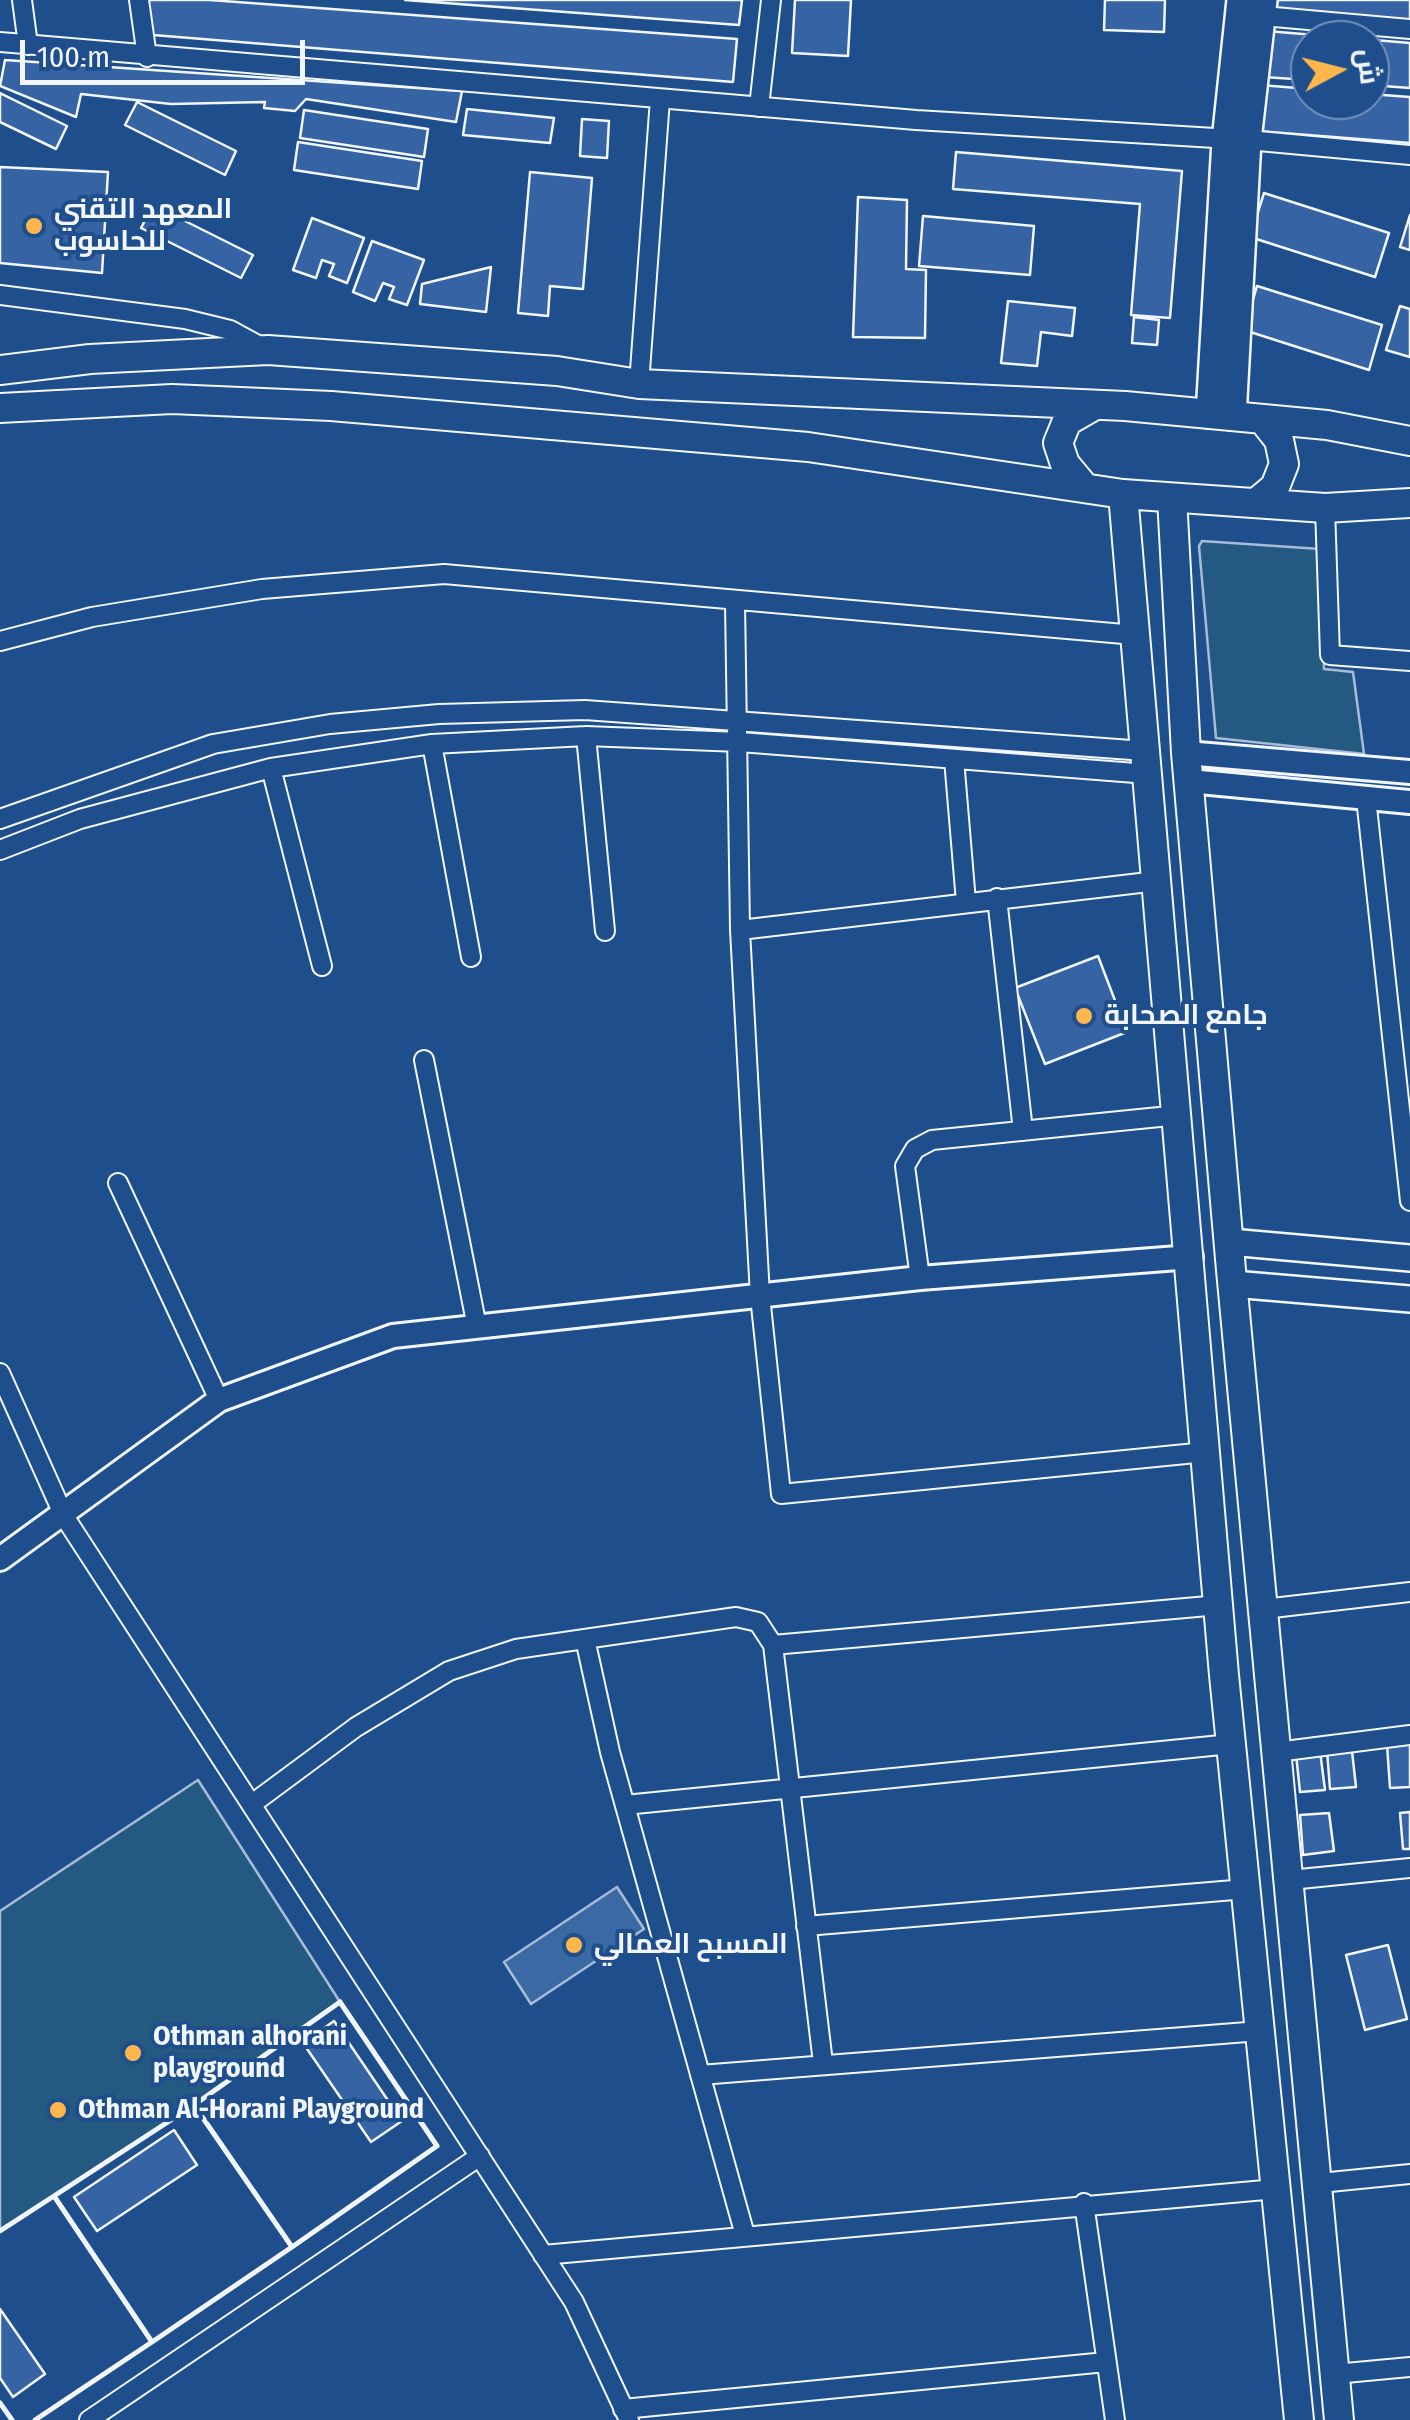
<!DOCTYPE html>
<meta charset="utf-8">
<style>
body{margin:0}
#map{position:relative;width:1410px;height:2420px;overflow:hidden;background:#1f4e8c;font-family:"Fira Sans Condensed",Cairo,sans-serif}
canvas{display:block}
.north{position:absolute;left:1290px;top:20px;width:100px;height:100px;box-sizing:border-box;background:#1f4e8c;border:2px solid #7391ba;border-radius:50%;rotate:83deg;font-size:28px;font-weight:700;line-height:40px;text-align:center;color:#f2f6ff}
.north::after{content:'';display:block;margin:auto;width:35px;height:45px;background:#ffb74d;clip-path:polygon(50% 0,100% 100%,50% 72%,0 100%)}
.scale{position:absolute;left:20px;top:40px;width:285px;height:45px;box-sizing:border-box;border:5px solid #f2f6ff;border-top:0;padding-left:12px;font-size:30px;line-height:35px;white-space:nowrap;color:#f2f6ff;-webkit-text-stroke:8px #1f4e8c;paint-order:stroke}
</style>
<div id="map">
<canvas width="1410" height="2420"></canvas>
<div class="north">ش</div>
<div class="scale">100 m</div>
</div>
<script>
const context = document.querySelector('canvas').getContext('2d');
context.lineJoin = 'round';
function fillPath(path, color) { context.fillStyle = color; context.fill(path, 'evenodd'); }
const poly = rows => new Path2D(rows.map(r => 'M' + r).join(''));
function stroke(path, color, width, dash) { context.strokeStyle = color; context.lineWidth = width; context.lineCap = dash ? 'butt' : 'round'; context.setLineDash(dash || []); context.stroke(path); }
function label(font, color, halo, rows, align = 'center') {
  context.font = font + ' "Fira Sans Condensed",Cairo,sans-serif'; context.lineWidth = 8; context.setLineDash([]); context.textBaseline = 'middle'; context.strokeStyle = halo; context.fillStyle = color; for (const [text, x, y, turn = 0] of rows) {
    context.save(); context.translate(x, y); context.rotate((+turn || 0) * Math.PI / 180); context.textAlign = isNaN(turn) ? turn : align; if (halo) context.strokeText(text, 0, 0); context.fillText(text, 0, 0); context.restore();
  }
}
const green = poly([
 [1202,541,1320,549,1324,669,1353,672,1364,754,1216,738,1199,546,1202,541],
 [198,1780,340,2002,194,2105,0,2231,0,1911,198,1780]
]);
fillPath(green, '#245a82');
stroke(green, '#a8bbd7', 2.5);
const water = poly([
 [617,1887,644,1929,531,2004,504,1962,617,1887]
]);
fillPath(water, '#3b69a3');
stroke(water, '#a8bbd7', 2.5);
const building = poly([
 [148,0,210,0,737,39,733,82,153,35,148,0],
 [405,0,742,0,739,25,405,0],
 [795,0,851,0,848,56,792,53,795,0],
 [1105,0,1165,0,1164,32,1104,30,1105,0],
 [1271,0,1410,0,1410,20,1270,12,1271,0],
 [1267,31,1410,43,1410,88,1370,85,1370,40,1310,40,1310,80,1263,77,1267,31],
 [5,60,462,91,456,122,306,99,295,111,264,108,265,102,171,104,81,94,76,117,0,86,5,60],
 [1260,85,1310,89,1310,100,1370,100,1370,94,1410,97,1410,143,1257,131,1260,85],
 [0,93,67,126,56,149,0,122,0,93],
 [137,102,236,151,225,175,125,125,137,102],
 [467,109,554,118,550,143,463,135,467,109],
 [304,110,428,129,424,157,300,138,304,110],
 [582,119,609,121,607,158,580,156,582,119],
 [298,142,422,161,418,189,294,170,298,142],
 [956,152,1182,171,1170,318,1131,315,1140,204,953,189,956,152],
 [0,167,108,172,102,273,0,263,0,167],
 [530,172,592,178,583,289,550,286,548,316,518,313,530,172],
 [1264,193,1389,233,1375,277,1250,237,1264,193],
 [858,197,907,200,906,269,926,270,925,338,853,337,858,197],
 [153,205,253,255,241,278,141,228,153,205],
 [1410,215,1410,250,1400,247,1410,215],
 [923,216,1034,226,1030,275,919,266,923,216],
 [312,218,364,238,347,283,329,276,334,264,322,260,316,278,293,270,312,218],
 [372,241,424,260,407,305,389,299,394,287,383,283,375,301,353,292,372,241],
 [491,267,486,312,420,304,422,284,491,267],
 [1257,286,1382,325,1369,370,1244,330,1257,286],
 [1008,301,1075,308,1072,336,1041,332,1037,366,1001,363,1008,301],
 [1400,306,1410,309,1410,357,1386,350,1400,306],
 [1134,317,1159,320,1157,345,1132,343,1134,317],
 [1098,956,1127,1032,1045,1064,1015,988,1098,956],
 [1410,1743,1410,1787,1390,1788,1387,1745,1410,1743],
 [1320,1751,1325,1790,1300,1792,1296,1754,1320,1751],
 [1327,1751,1352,1751,1356,1787,1330,1789,1327,1751],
 [1410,1812,1410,1849,1403,1849,1400,1813,1410,1812],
 [1329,1813,1334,1851,1303,1855,1300,1815,1329,1813],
 [1388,1945,1407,2019,1365,2030,1346,1955,1388,1945],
 [334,2021,402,2121,371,2142,303,2043,334,2021],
 [174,2130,197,2165,97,2231,74,2197,174,2130],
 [0,2309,45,2374,13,2397,0,2378,0,2309]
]);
fillPath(building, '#3563a3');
stroke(building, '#f2f6ff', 2.5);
const minor = poly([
 [22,0,28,45],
 [139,0,147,57],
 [1263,16,1410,29],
 [0,42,916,120,1248,140,1410,155],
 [759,107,771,0],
 [0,295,185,319,230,330,263,348],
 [639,384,660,99],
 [1325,508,1330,655,1410,661],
 [735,603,740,930,760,1296,781,1494,1206,1452],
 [0,641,92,617,262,589,444,574,1135,635],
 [586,736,605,931],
 [432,744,471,957],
 [954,759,966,902],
 [271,768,322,966],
 [1366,798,1410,1201],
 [0,819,213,744,330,724,439,714,585,710,1145,751],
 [0,850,80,819,271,768,432,744,586,736,740,742,1148,774],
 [997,898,1023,1131],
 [740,930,1157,881],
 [424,1060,477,1327],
 [118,1183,219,1400],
 [920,1278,905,1166,915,1149,932,1140,1179,1115],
 [0,1373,64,1516,574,2302,629,2420],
 [1264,1609,1410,1592],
 [585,1639,610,1752,745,2235],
 [773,1645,1219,1605],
 [1277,1752,1410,1735],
 [252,1804,356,1727,449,1671,516,1649,736,1617,758,1622,773,1645,823,2063],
 [625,1805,1231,1744],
 [1290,1880,1410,1868],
 [806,1926,1246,1889],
 [700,2075,1260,2031],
 [1320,2183,1410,2174],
 [1084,2203,1115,2420],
 [543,2255,1276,2189],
 [1335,2374,1410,2367],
 [623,2409,1106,2362],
 [89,2420,480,2156]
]);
const tertiary = poly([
 [1186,753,1410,772],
 [1189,781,1410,802],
 [0,1559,219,1400,393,1336,920,1278,1191,1257]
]);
const secondary = poly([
 [1209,415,1225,141,1240,0],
 [1233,417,1248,140,1264,0],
 [1230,1242,1410,1258],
 [1233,1284,1410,1299]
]);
const primary = poly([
 [0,370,90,359,268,350,557,371,639,384,1125,406,1327,425,1410,441],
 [0,408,172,399,331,406,808,447,1123,494,1325,508,1410,503],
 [1085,488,1065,464,1058,443,1067,421,1095,405],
 [1123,494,1224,1675,1299,2420],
 [1172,498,1186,753,1231,1270,1339,2420],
 [1256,503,1275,487,1284,464,1279,440,1264,421]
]);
stroke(minor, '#f2f6ff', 22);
stroke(tertiary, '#f2f6ff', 28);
stroke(secondary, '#f2f6ff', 30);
stroke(primary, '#f2f6ff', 32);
stroke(minor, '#1f4e8c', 18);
stroke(tertiary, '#1f4e8c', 22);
stroke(secondary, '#1f4e8c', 25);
stroke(primary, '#1f4e8c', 28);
stroke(poly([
 [340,2002,437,2146,292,2247,194,2105,340,2002],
 [194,2105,292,2247,152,2342,54,2196,194,2105],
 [0,2231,54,2196],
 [0,2403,12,2420],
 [35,2420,152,2342]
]), '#f2f6ff', 5);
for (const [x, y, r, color] of [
 [34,226,10,"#ffb74d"],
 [1084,1016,10,"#ffb74d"],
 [574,1945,10,"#ffb74d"],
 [133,2053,10,"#ffb74d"],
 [58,2110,10,"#ffb74d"]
]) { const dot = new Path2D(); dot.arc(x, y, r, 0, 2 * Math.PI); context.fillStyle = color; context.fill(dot); stroke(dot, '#1f4e8c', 4); }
label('bold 28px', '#f2f6ff', '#1f4e8c', [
 ["المعهد التقني",54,210],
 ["للحاسوب",54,242],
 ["جامع الصحابة",1104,1016],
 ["المسبح العمالي",594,1945],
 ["Othman alhorani",153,2037],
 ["playground",153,2069],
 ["Othman Al-Horani Playground",78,2110]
], 'left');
</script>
